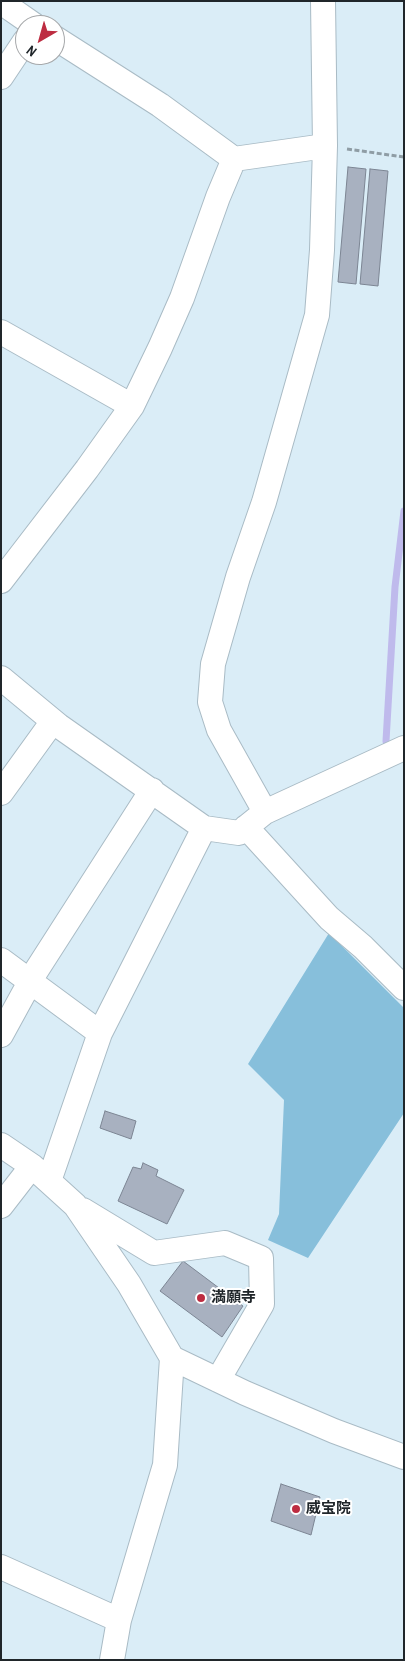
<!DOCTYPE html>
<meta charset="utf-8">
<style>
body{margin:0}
#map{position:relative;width:405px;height:1661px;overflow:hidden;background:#daedf7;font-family:"Archivo Narrow",sans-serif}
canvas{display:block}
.frame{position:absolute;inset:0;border:2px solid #20262a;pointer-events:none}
.north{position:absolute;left:15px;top:15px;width:50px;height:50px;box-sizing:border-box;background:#fff;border:1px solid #a6a8aa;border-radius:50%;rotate:218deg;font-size:14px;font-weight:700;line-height:20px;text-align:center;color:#20262a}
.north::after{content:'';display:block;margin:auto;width:18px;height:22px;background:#bd2c41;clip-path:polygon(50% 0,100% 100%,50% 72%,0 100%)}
</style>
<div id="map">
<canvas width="405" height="1661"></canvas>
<div class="frame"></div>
<div class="north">N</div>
</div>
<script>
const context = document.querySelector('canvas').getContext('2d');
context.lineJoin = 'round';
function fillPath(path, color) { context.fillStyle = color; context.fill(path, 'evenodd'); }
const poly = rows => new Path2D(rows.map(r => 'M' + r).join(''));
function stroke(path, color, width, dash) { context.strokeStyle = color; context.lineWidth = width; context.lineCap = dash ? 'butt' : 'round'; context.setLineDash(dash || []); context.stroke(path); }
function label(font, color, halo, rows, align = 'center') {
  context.font = font + ' "Archivo Narrow","Noto Sans JP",sans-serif'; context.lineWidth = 4; context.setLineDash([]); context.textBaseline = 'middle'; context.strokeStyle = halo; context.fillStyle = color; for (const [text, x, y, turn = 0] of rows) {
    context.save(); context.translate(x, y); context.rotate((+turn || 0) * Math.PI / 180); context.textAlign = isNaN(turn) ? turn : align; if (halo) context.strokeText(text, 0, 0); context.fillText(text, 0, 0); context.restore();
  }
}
fillPath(poly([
 [329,933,404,1008,404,1113,308,1258,268,1240,279,1214,284,1100,248,1064]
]), '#87bfdb');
stroke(poly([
 [386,741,395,587,404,511]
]), '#bfbaec', 7);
const building = poly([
 [348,167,366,169,356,284,338,282,348,167],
 [370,169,388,171,378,286,360,284,370,169],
 [105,1111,136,1121,131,1139,100,1128,105,1111],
 [143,1163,158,1170,156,1176,184,1190,167,1224,118,1201,133,1167,141,1169,143,1163],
 [183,1261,243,1306,222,1337,160,1291,183,1261],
 [281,1484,320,1497,311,1535,271,1521,281,1484]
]);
fillPath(building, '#a8b1c0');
stroke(building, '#7c8593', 1);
const minor = poly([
 [1,2,34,25],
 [55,38,160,105,234,159,325,146],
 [1,77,25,41],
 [1,332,132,406],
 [1,581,87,469,132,406,160,348,182,298,218,197,234,159],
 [1,678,59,726,204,828,239,833,265,812,404,748],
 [1,793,53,721],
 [265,812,219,730,210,702,213,664,238,577,264,502,317,315,322,250,325,146,323,1],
 [246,827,329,918,363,947,404,988],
 [1,960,100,1033],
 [1,1035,36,971,152,790],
 [1,1145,32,1166,75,1205,129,1284,172,1358,165,1465,119,1620,112,1660],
 [49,1181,100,1033,204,828],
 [1,1206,32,1166],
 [83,1210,154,1253,225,1243,261,1258,262,1304,218,1380],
 [172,1358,245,1393,334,1431,404,1457],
 [1,1567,119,1620]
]);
stroke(minor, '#a9bbc5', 26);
stroke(poly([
 [347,149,404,157]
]), '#8f9da5', 3, [5, 2.5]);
stroke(minor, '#fff', 24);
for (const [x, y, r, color] of [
 [201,1298,5,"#bd2c41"],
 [296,1509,5,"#bd2c41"]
]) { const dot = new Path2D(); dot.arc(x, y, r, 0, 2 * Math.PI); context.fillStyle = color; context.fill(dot); stroke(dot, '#fff', 2); }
label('bold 15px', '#20262a', '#fff', [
 ["満願寺",211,1298],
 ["威宝院",306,1509]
], 'left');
</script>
